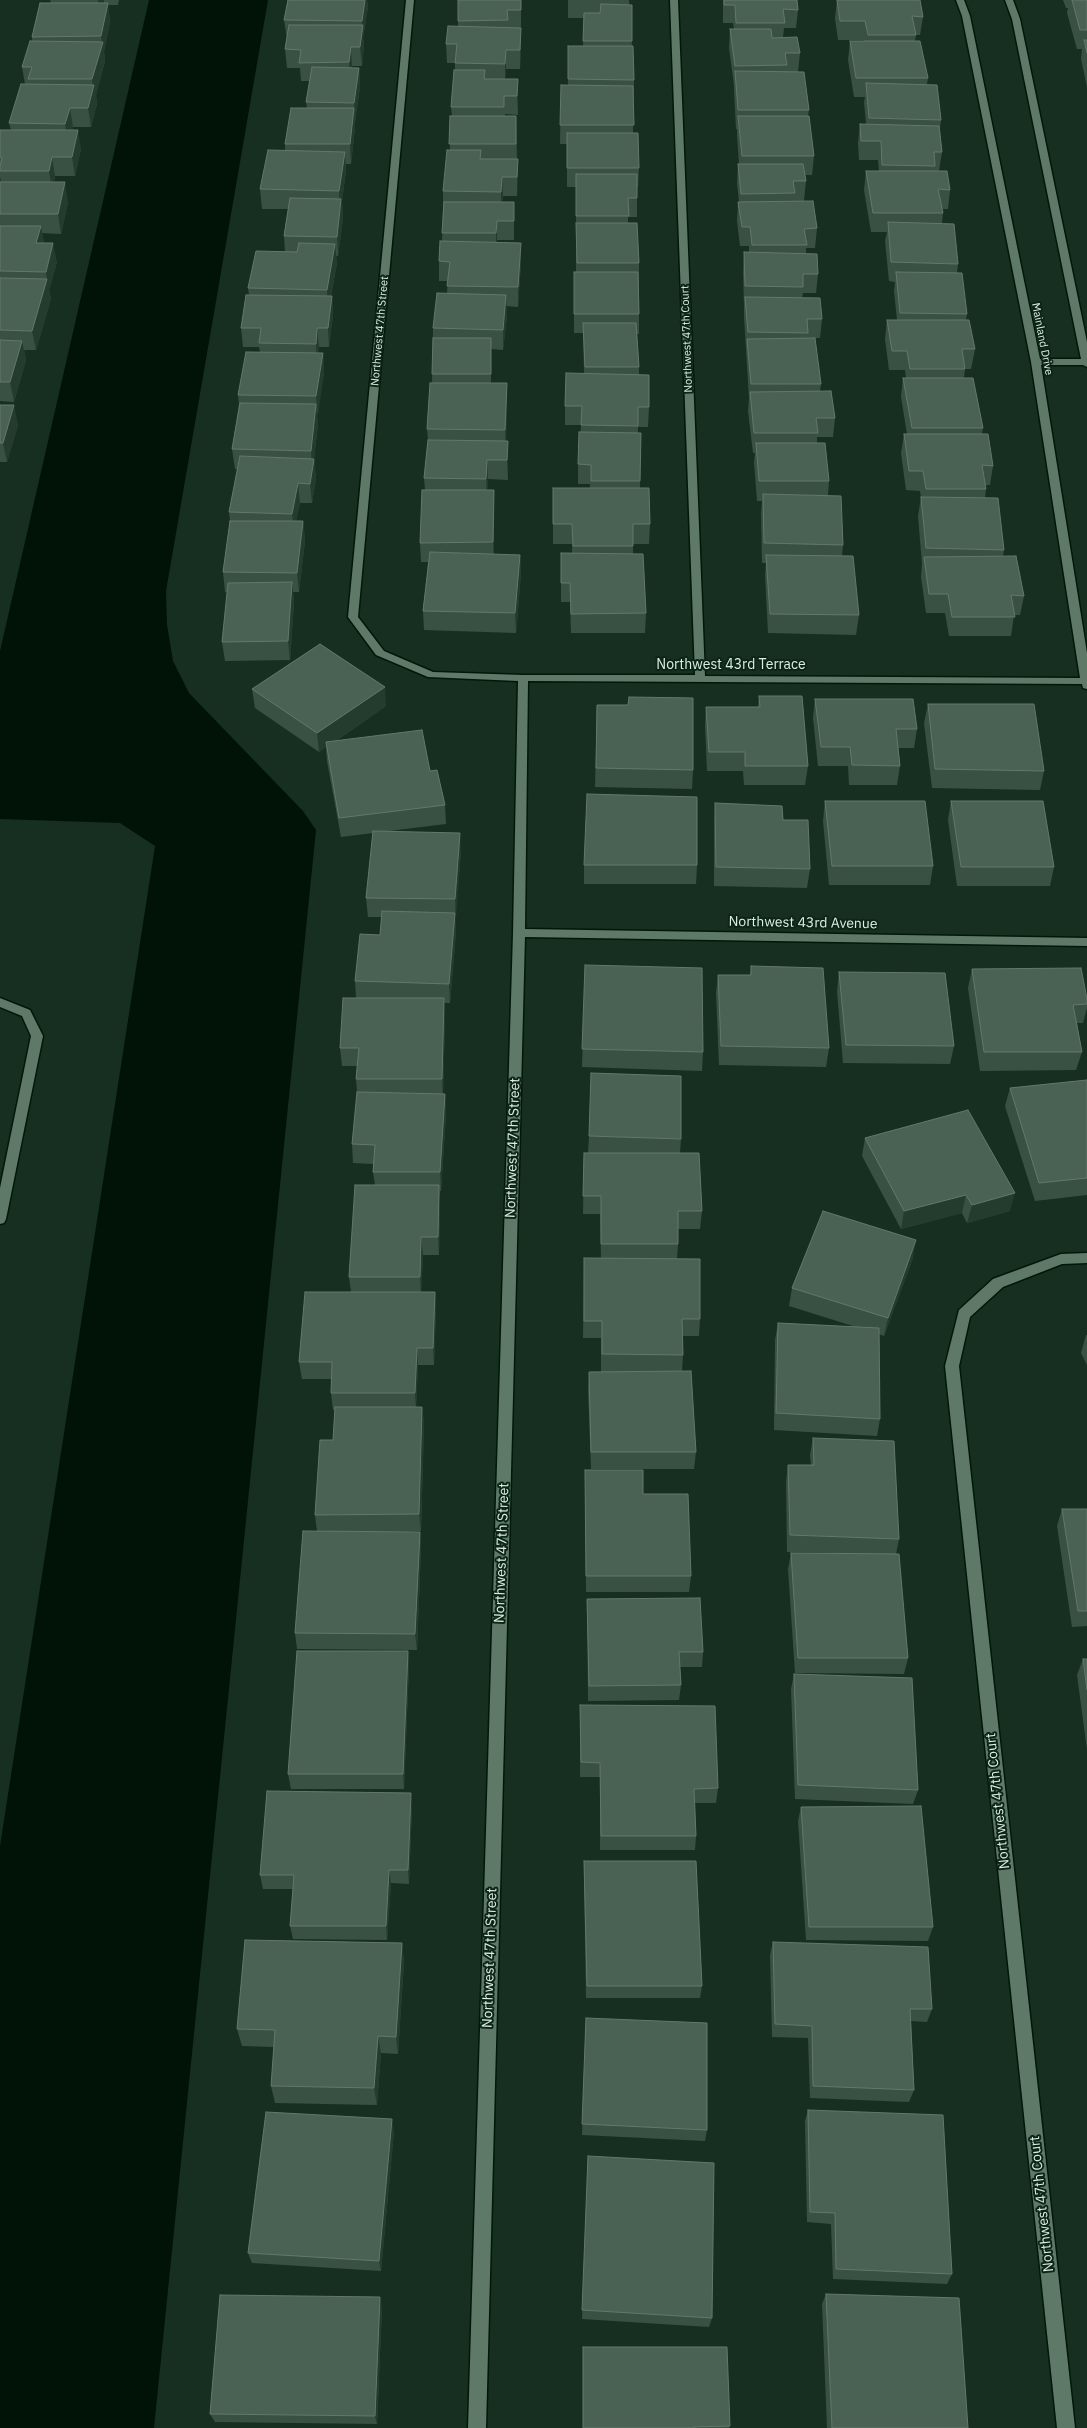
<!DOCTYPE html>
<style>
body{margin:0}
canvas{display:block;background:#162f20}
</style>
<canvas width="1087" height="2428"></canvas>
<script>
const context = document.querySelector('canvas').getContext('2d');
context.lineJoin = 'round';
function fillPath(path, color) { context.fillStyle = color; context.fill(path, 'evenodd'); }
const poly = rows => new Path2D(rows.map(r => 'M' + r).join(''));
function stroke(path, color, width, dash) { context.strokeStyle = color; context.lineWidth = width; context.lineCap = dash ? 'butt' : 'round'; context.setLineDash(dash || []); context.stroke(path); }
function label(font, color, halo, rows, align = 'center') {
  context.font = font + ' "IBM Plex Sans",sans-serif'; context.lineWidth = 4; context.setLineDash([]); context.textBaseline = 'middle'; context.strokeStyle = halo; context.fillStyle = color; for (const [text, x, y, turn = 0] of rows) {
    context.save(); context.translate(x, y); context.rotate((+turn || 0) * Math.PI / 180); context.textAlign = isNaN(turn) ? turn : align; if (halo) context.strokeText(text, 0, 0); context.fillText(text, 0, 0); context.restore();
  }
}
fillPath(poly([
 [149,0,268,0,166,591,167,625,173,661,189,693,303,811,316,830,154,2428,0,2428,0,1846,155,846,120,823,0,819,0,651]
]), '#001306');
const lane = poly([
 [0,998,30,1010,43,1036,6,1219,4,1223,0,1224,0,1188,31,1036,22,1016,0,1007,0,998]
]);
const street = poly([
 [406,0,414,0,358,617,384,651,433,672,523,675,695,675,670,0,678,0,705,676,1080,678,1031,362,962,16,956,0,964,0,970,16,1040,359,1081,359,1012,19,1005,0,1013,0,1020,19,1087,342,1087,367,1083,365,1041,365,1087,653,1087,689,1083,688,1082,684,528,681,525,929,1087,938,1087,946,525,937,486,2428,468,2428,513,933,518,681,428,677,376,655,348,617,406,0],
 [1087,1253,1087,1263,1062,1264,1003,1287,970,1317,959,1366,1075,2428,1057,2428,945,1366,959,1310,993,1279,1061,1254,1087,1253]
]);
stroke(lane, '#00170a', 3);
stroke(street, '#00170a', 3);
fillPath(lane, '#5e7968');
fillPath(street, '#5e7968');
fillPath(poly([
 [50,0,119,0,118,5,108,5,110,22,104,52,105,61,96,95,97,104,91,127,73,127,72,130,81,149,75,176,55,176,54,182,68,202,61,234,42,233,44,243,57,262,49,290,51,299,36,350,24,350,26,360,14,402,0,401,0,182,1,182,0,177,0,130,11,130,9,123,25,84,22,67,32,41,32,37,51,3],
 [288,0,367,0,368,7,363,38,364,43,362,66,352,66,352,68,359,68,360,87,355,122,355,127,351,164,346,164,346,171,342,201,343,218,338,256,336,256,337,263,331,296,332,296,333,315,329,347,319,347,318,353,323,353,324,373,317,416,318,424,314,459,316,478,312,503,300,503,296,521,303,521,305,541,299,592,293,592,294,602,290,660,225,661,222,642,227,592,225,592,223,572,230,521,229,512,237,469,235,469,232,449,239,404,238,395,260,352,259,347,243,347,241,328,249,295,248,288,285,252,284,236,288,209,262,209,260,189,285,151,285,144,307,108,306,102,310,81,301,81,300,68,287,68,285,49,287,39,284,20],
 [458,0,521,10,521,47,520,69,506,69,505,79,518,79,518,115,505,114,505,116,516,116,517,159,518,159,517,196,503,196,502,202,514,202,514,240,497,240,497,242,521,262,518,307,506,306,507,315,503,350,491,349,491,383,507,383,506,441,508,461,508,480,488,479,487,490,494,490,494,554,520,555,521,574,516,633,424,630,423,611,428,562,421,562,420,543,425,490,424,478,428,440,427,429,432,383,433,328,447,293,448,281,439,281,439,261,442,242,443,207,443,191,450,150,450,116,452,116,451,107,455,70,455,63,447,63,446,44,458,27],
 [568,0,629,0,632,46,634,80,634,98,633,98,633,133,639,168,638,187,637,187,637,217,628,217,628,223,639,263,639,334,637,334,639,367,639,374,649,407,648,427,638,427,638,433,641,433,640,488,650,524,649,544,633,544,633,553,646,613,645,633,571,633,570,602,561,602,561,553,572,553,572,544,553,544,553,488,590,488,590,484,578,484,578,464,581,425,565,425,565,406,584,373,583,333,574,333,574,272,576,272,576,187,567,187,567,144,560,144,561,85,568,86,568,46,583,46,584,18,568,18],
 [723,0,797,0,798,10,796,28,784,28,783,37,800,53,798,72,809,110,808,116,814,156,812,175,805,175,806,181,804,200,817,228,815,248,806,248,806,254,818,274,816,293,803,293,802,298,822,319,820,338,815,338,821,384,820,391,835,418,833,437,817,437,817,443,829,481,828,495,843,545,842,556,859,615,856,635,768,633,765,575,766,563,762,563,761,513,762,501,757,501,754,462,755,453,753,453,748,411,749,398,744,317,744,305,743,272,744,252,749,252,749,246,740,246,737,221,738,202,739,202,737,183,738,164,739,164,737,135,737,129,736,129,734,90,734,85,729,48,730,29,734,29,733,23,723,23],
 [837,0,923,17,920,35,916,35,915,41,928,78,927,84,941,120,940,129,942,152,939,171,950,190,948,209,942,209,943,213,942,223,958,264,957,273,967,314,966,320,975,349,971,369,965,369,964,378,983,428,982,434,993,466,990,485,985,485,986,489,985,498,1004,550,1003,556,1024,596,1020,615,1014,615,1011,636,949,636,945,613,926,613,921,577,922,564,918,516,921,497,920,491,906,490,901,453,904,434,907,434,901,397,903,378,906,378,905,370,889,370,885,339,887,320,897,320,894,291,895,282,889,281,885,241,887,232,871,232,864,190,866,171,879,171,878,160,859,160,858,143,860,124,866,124,864,102,865,97,854,97,848,60,850,41,864,41,863,40,838,40,835,18],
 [1063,0,1087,0,1087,87,1081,59,1082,49,1077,49,1067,13,1068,8,1066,8],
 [0,405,18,425,7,462,0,462],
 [252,689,386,706,336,741,430,771,445,805,446,824,389,831,461,852,455,918,456,932,450,1003,444,1003,445,1017,443,1094,445,1094,446,1112,441,1191,440,1191,440,1203,439,1255,423,1255,421,1292,435,1292,436,1309,434,1365,418,1365,416,1407,422,1407,424,1424,421,1531,350,1531,420,1532,421,1548,417,1650,297,1649,295,1633,317,1531,315,1515,333,1440,335,1410,333,1410,331,1393,331,1379,302,1379,299,1362,351,1292,349,1277,375,1185,373,1172,374,1164,353,1163,352,1144,357,1092,356,1079,357,1066,342,1066,340,1048,356,998,355,981,380,935,382,917,368,917,366,898,373,833,341,837,327,761,326,747,319,752,255,708],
 [759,696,808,766,805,785,744,785,743,771,707,771,705,726,706,707,758,707],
 [815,699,917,729,914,748,898,748,900,766,897,785,849,785,848,766,818,766,813,718],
 [928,704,1044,771,1040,790,932,788,924,723],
 [597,705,693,770,692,789,595,787],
 [825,801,933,866,930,885,829,885,823,821],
 [951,801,1054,867,1050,886,957,886,948,820],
 [715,803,810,869,807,888,714,886,714,823],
 [584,865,697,865,696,884,584,884],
 [585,965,703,1052,702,1071,582,1067],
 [751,966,829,1048,826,1067,719,1065,716,993,718,975,750,975],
 [972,969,1087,999,1087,1008,1083,1023,1077,1023,1082,1052,1076,1070,980,1071,968,988],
 [839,972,954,1046,950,1064,843,1063,837,991],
 [1087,1080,1087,1195,1035,1201,1005,1106,1010,1088],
 [589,1136,681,1139,680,1153,702,1211,700,1229,678,1229,678,1244,677,1259,700,1319,699,1336,683,1336,683,1355,682,1371,696,1452,694,1469,591,1469,588,1389,589,1372,601,1372,601,1338,583,1338,584,1258,601,1258,600,1214,583,1214,584,1153,588,1153],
 [865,1138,1010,1211,967,1223,962,1213,901,1229,862,1156],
 [913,1258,884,1336,879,1334,880,1419,877,1436,774,1430,775,1340,778,1323,856,1327,789,1306,792,1288],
 [1086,1335,1087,1335,1087,1365,1081,1353],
 [813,1438,899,1539,896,1554,908,1658,904,1674,795,1673,788,1569,791,1553,836,1553,787,1552,786,1482,788,1465,811,1465,810,1455],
 [585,1470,643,1494,691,1576,689,1592,586,1592],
 [1062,1509,1087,1509,1087,1626,1072,1627,1057,1526],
 [587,1599,703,1652,702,1667,680,1667,681,1685,679,1700,588,1701],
 [408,1651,409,1666,404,1789,291,1789,288,1774],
 [1083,1659,1087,1659,1087,1750,1077,1675],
 [794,1674,918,1790,913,1804,795,1799,791,1689],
 [580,1705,718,1788,716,1803,695,1803,696,1836,695,1850,600,1850,600,1777,580,1777],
 [412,1807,409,1884,391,1883,387,1940,293,1939,290,1926,293,1889,263,1889,260,1875],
 [801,1807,933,1927,928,1941,806,1940,798,1821],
 [584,1861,702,1986,700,1998,586,1998,584,1875],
 [773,1942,932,2009,927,2022,911,2021,914,2090,909,2102,810,2098,808,2038,772,2037,770,1955],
 [402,1943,404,1962,398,2054,381,2053,377,2105,275,2103,271,2086,274,2047,242,2046,237,2029],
 [586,2018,707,2130,705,2141,582,2135],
 [808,2110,952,2274,947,2284,833,2279,831,2224,807,2222,805,2121],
 [394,2131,381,2271,252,2263,248,2253],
 [588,2156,712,2318,709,2327,582,2319],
 [826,2294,968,2428,827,2428,822,2304],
 [382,2307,377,2424,215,2422,210,2414],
 [583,2347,730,2426,729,2428,583,2428]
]), '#395142');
fillPath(poly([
 [98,0,104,0,104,5,101,17],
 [365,0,367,0,368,7,363,38,364,43,362,66,360,47,362,27,362,21],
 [108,3,110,22,104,52,105,61,96,95,97,104,91,127,88,108,93,89,92,79,102,44,101,36],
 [521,28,521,47,520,69,520,50],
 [351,47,352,66,350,81,349,62],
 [506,50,506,69,505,83,505,64],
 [359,68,360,87,355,122,354,103],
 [518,79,518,115,517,96],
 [70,108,73,127,68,143,65,124],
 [354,108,355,127,351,164,350,144],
 [78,130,81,149,75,176,72,157],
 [345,152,346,171,342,201,343,218,338,256,337,237,340,209,339,191],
 [52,157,55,176,52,190,49,171],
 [518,159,518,179,517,196,517,177],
 [502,177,503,196,501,211,501,192],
 [65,182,68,202,61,234,58,214],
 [497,221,497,240,496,252,496,233],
 [41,226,44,245,36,243],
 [53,243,57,262,49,290,51,299,36,350,32,331,47,280,46,272],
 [521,243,521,262,518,307,518,287],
 [335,244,337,263,328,310,327,290],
 [506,295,507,315,503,350,503,330],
 [332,296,333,315,329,347,328,328],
 [317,328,319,347,317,363,316,344],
 [22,341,26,360,14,402,10,382],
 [323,353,324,373,318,416,316,396],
 [507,383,507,403,506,449,505,430],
 [316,404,318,424,313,468,314,459,316,478,312,503,310,484,312,470,311,451],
 [14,405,18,425,7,462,3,443],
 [508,441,508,480,507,460],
 [487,460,488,479,487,499,486,479],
 [298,483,300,503,294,533,292,514],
 [494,490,494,562,493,542],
 [303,521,305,541,299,592,297,573],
 [520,555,521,574,516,633,515,613],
 [292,582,294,602,290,660,288,641],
 [385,687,386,706,327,747,326,742,326,747,319,752,317,733],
 [460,833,461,852,456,918,455,899],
 [455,913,456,932,450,1003,449,984],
 [444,998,445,1017,443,1097,442,1079],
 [445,1094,446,1112,441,1191,440,1172],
 [439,1185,440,1203,439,1255,438,1237],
 [1015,1193,1010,1211,967,1223,972,1205],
 [966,1195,962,1213,901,1229,904,1211],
 [421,1237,423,1255,421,1295,420,1277],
 [916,1240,913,1258,884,1336,888,1318],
 [435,1292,436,1309,434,1365,433,1348],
 [417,1348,418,1365,416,1410,415,1393],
 [422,1407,424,1424,421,1531,419,1514],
 [420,1532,421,1548,417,1650,415,1634],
 [408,1651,409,1666,404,1789,403,1774],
 [411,1793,412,1807,409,1884,408,1870],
 [389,1870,391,1883,387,1940,386,1926],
 [402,1943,404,1962,398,2054,396,2037],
 [378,2036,381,2053,377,2105,374,2088],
 [392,2119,394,2131,381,2271,379,2261],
 [380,2297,382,2307,377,2424,375,2416]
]), '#233c2d');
const building = poly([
 [288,0,365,0,362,21,284,20,288,0],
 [458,0,521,0,521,10,507,10,508,20,458,21,458,0],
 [724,0,797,0,798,10,783,9,785,23,736,23,735,5,724,5,724,0],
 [837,0,920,0,923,17,912,16,916,35,868,35,865,21,840,21,837,0],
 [1072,0,1087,0,1087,30,1080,30,1072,0],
 [40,3,108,3,101,36,32,37,40,3],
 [601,4,632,5,632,41,583,41,584,13,600,13,601,4],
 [289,25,363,25,360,47,351,47,349,62,299,63,301,50,285,49,289,25],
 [448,26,521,28,520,50,506,50,505,64,455,63,457,44,446,44,448,26],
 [730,29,771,29,772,38,797,37,800,53,785,53,787,65,735,66,730,29],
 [1084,40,1087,40,1087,53,1084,40],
 [30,41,103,42,92,79,28,79,32,67,22,67,30,41],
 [850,41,920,41,928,78,856,78,850,41],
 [568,46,633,46,634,80,568,79,568,46],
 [312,67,359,68,354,103,306,102,312,67],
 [454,70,485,70,484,79,518,79,517,96,504,96,504,107,451,107,454,70],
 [735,71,804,72,809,110,738,110,735,71],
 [866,83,937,85,941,120,869,118,866,83],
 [21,84,94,85,88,108,70,108,65,124,9,123,21,84],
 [561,85,633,86,634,125,560,125,561,85],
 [291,108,354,108,350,144,285,144,291,108],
 [450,116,516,116,516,144,449,144,450,116],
 [738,116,809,116,814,156,742,156,738,116],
 [860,124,939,126,942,152,934,152,935,166,882,165,881,141,861,141,860,124],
 [0,130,78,130,72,157,52,157,49,171,0,171,0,166,2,158,0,157,0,130],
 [567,133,638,133,639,168,567,168,567,133],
 [268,150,345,152,339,191,260,189,268,150],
 [447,150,481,150,480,159,518,159,517,177,502,177,501,192,443,191,447,150],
 [738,164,803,164,806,181,793,181,795,193,741,194,738,164],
 [866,171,947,171,950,190,938,189,943,213,873,213,866,171],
 [576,174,637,174,637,198,628,198,629,216,576,216,576,174],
 [0,182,65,182,58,214,0,214,0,182],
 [290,198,341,199,337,237,284,236,290,198],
 [813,201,817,228,804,229,807,245,752,245,750,227,742,227,738,202,813,201],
 [444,202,514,202,514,221,497,221,496,233,442,233,444,202],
 [888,222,954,224,958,264,891,262,888,222],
 [576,223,637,223,639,263,577,263,576,223],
 [0,226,41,226,36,243,53,243,46,272,0,271,0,226],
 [440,241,521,243,518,287,447,286,450,262,439,261,440,241],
 [299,243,335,244,327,290,248,288,256,251,297,252,299,243],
 [744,252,817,254,818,274,803,274,803,287,745,286,744,252],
 [574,272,638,272,639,314,574,314,574,272],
 [896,272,962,273,967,314,900,313,896,272],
 [0,278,47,279,32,331,0,330,0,278],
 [437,293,506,295,503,330,433,328,437,293],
 [246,295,332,296,328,328,317,328,316,344,259,343,261,328,241,328,246,295],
 [745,297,820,298,822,319,807,319,808,333,748,332,745,297],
 [887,320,969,320,975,349,962,349,965,369,910,369,907,351,892,351,887,320],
 [583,323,636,323,639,367,585,367,583,323],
 [433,338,491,338,491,374,432,374,433,338],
 [815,338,821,384,751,384,747,339,815,338],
 [0,340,22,341,10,382,0,382,0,340],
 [246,352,323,353,316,396,238,395,246,352],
 [566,373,649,375,649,407,638,407,638,426,581,425,582,406,565,406,566,373],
 [903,378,973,378,983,428,912,428,903,378],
 [430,383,507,383,505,430,427,429,430,383],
 [831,391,835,418,816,418,818,433,754,433,750,392,831,391],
 [240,403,316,404,311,451,232,449,240,403],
 [0,405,14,405,3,443,0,443,0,405],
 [579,432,641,433,640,481,591,481,591,465,578,464,579,432],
 [904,434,988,434,993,466,982,465,986,489,926,489,923,471,909,471,904,434],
 [428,440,508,441,507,460,487,460,486,479,424,478,428,440],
 [756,443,825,443,829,481,759,481,756,443],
 [240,456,314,459,310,484,298,483,292,514,229,512,240,456],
 [553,488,649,488,650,524,633,524,633,546,573,546,572,524,553,524,553,488],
 [422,490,494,490,493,542,420,543,422,490],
 [763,494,841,496,843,545,764,543,763,494],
 [921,497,998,498,1004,550,926,548,921,497],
 [230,521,303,521,297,573,223,572,230,521],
 [430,552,520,555,515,613,423,611,430,552],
 [561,553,643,554,646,613,571,614,570,583,561,583,561,553],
 [766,555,853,556,859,615,770,614,766,555],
 [1016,556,1024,596,1011,595,1015,617,952,617,948,594,929,594,924,557,1016,556],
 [292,582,288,641,222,642,228,583,292,582],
 [320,644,385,687,317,733,252,689,320,644],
 [759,696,802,696,808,766,745,766,745,752,709,752,706,707,760,707,759,696],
 [629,697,693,698,693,770,596,768,597,705,628,705,629,697],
 [815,699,913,699,917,729,896,729,900,766,852,765,850,747,821,747,815,699],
 [928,704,1034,704,1044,771,935,769,928,704],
 [422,730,430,771,437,770,445,805,339,818,326,742,422,730],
 [587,794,697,797,697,865,584,865,587,794],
 [825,801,925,801,933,866,832,866,825,801],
 [951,801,1043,801,1054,867,961,867,951,801],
 [715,803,782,806,783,820,808,820,810,869,716,867,715,803],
 [373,831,460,833,455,899,366,898,373,831],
 [382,911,455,913,449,984,355,981,360,934,380,935,382,911],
 [585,965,702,968,703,1052,582,1049,585,965],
 [751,966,823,968,829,1048,721,1046,718,975,751,975,751,966],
 [1081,968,1087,999,1087,1004,1073,1005,1082,1052,984,1052,972,969,1081,968],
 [839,972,945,973,954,1046,846,1045,839,972],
 [343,998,444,998,442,1079,356,1079,359,1048,340,1048,343,998],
 [591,1073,681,1076,681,1139,589,1136,591,1073],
 [1087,1080,1087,1178,1039,1183,1010,1088,1087,1080],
 [357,1092,445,1094,440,1172,373,1172,375,1145,352,1144,357,1092],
 [968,1110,1015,1193,972,1205,966,1195,904,1211,865,1138,968,1110],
 [584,1153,699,1153,702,1211,678,1211,678,1244,601,1244,601,1196,583,1196,584,1153],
 [355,1185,439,1185,438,1237,421,1237,420,1277,349,1277,355,1185],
 [823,1211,916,1240,888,1318,792,1288,823,1211],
 [584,1258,700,1259,700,1319,682,1319,683,1355,602,1354,602,1321,584,1321,584,1258],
 [305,1292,435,1292,433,1348,417,1348,415,1393,331,1393,332,1362,299,1362,305,1292],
 [778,1323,879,1328,880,1419,776,1413,778,1323],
 [691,1371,696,1452,591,1452,589,1372,691,1371],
 [335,1407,422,1407,419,1514,315,1515,320,1440,333,1440,335,1407],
 [813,1438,894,1441,899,1539,790,1535,788,1465,814,1465,813,1438],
 [585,1470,643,1470,643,1494,688,1494,691,1576,586,1576,585,1470],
 [1062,1509,1087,1509,1087,1611,1078,1611,1062,1509],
 [303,1531,420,1532,415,1634,295,1633,303,1531],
 [791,1553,899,1554,908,1658,798,1658,791,1553],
 [700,1598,703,1652,679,1652,681,1685,589,1686,587,1599,700,1598],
 [297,1651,408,1651,403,1774,288,1774,297,1651],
 [1083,1659,1087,1659,1087,1690,1083,1659],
 [794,1674,912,1678,918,1790,798,1785,794,1674],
 [580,1705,715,1706,718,1788,694,1789,696,1836,601,1836,600,1763,581,1762,580,1705],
 [267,1791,411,1793,408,1870,389,1870,386,1926,290,1926,294,1875,260,1875,267,1791],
 [921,1806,933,1927,809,1927,801,1807,921,1806],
 [584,1861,696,1861,702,1986,587,1986,584,1861],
 [245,1940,402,1943,396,2037,378,2036,374,2088,271,2086,275,2030,237,2029,245,1940],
 [773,1942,928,1947,932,2009,910,2009,914,2090,813,2086,812,2026,775,2024,773,1942],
 [586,2018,707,2023,707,2130,582,2124,586,2018],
 [808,2110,943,2115,952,2274,836,2269,835,2213,810,2212,808,2110],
 [266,2112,392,2119,379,2261,248,2253,266,2112],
 [588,2156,714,2163,712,2318,582,2310,588,2156],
 [826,2294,959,2298,968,2428,832,2428,826,2294],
 [220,2295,380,2297,375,2416,210,2414,220,2295],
 [583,2347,727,2347,730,2426,694,2427,694,2428,583,2428,583,2347]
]);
fillPath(building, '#4a6254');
stroke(building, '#62786a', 1);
label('11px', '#dfeee4', '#0b2517', [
 ["Northwest 47th Street",380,331,-85],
 ["Northwest 47th Court",687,339,-92],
 ["Mainland Drive",1042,339,79]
]);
label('14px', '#dfeee4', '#0b2517', [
 ["Northwest 43rd Terrace",731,665],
 ["Northwest 43rd Avenue",803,923,1],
 ["Northwest 47th Street",513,1148,-88],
 ["Northwest 47th Street",502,1553,-88],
 ["Northwest 47th Court",998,1801,-96],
 ["Northwest 47th Street",490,1958,-88],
 ["Northwest 47th Court",1042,2204,-96]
]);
</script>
